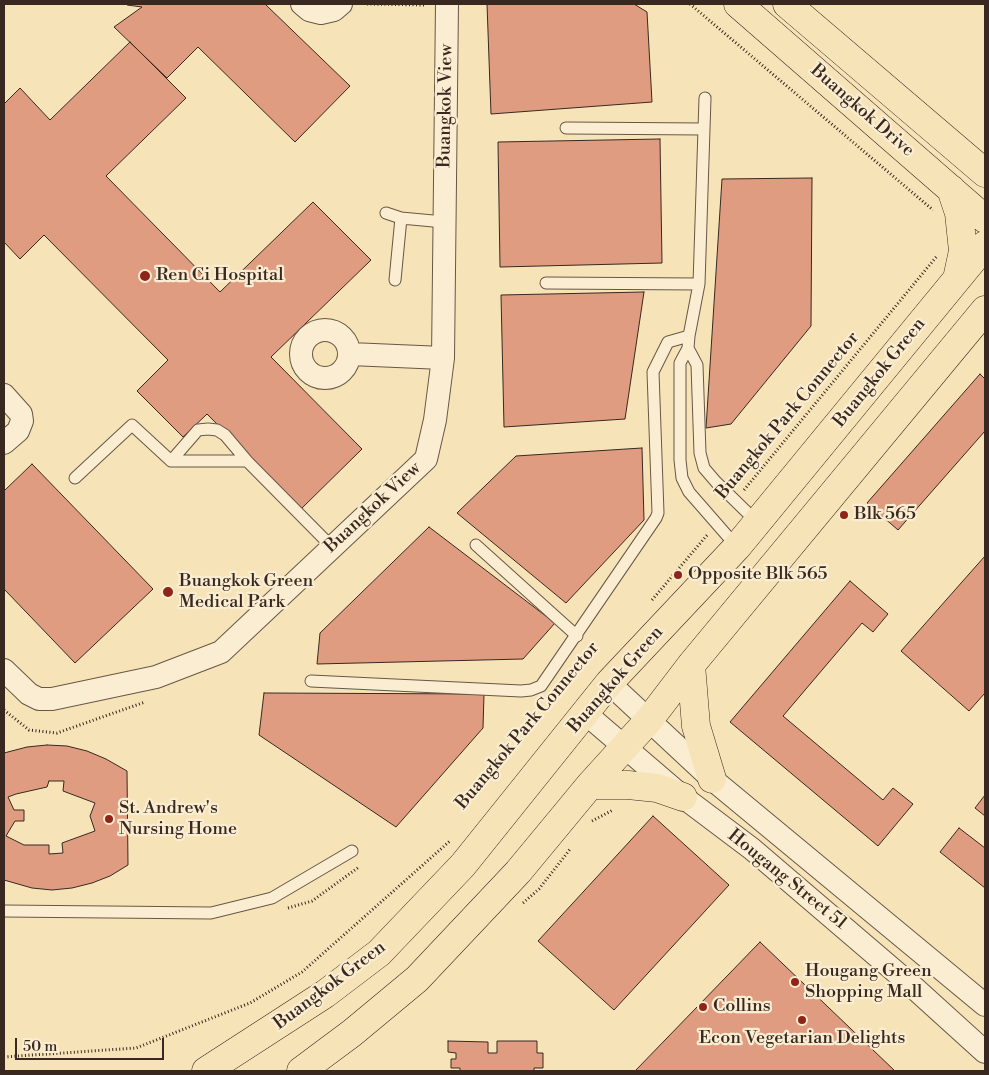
<!DOCTYPE html>
<style>
body{margin:0}
#map{position:relative;width:989px;height:1075px;overflow:hidden;background:#f7e3b8;font-family:"Libre Bodoni",serif}
canvas{display:block}
.frame{position:absolute;inset:0;border:5px solid #382820;pointer-events:none}
.scale{position:absolute;left:15px;top:1038px;width:149px;height:22px;box-sizing:border-box;border:2px solid #382820;border-top:0;padding-left:6px;font-size:15px;line-height:18px;white-space:nowrap;color:#382820;-webkit-text-stroke:4px #faedd1;paint-order:stroke}
</style>
<div id="map">
<canvas width="989" height="1075"></canvas>
<div class="frame"></div>
<div class="scale">50 m</div>
</div>
<script>
const context = document.querySelector('canvas').getContext('2d');
context.lineJoin = 'round';
function fillPath(path, color) { context.fillStyle = color; context.fill(path, 'evenodd'); }
const poly = rows => new Path2D(rows.map(r => 'M' + r).join(''));
function stroke(path, color, width, dash) { context.strokeStyle = color; context.lineWidth = width; context.lineCap = dash ? 'butt' : 'round'; context.setLineDash(dash || []); context.stroke(path); }
function label(font, color, halo, rows, align = 'center') {
  context.font = font + ' "Libre Bodoni",serif'; context.lineWidth = 4.5; context.setLineDash([]); context.textBaseline = 'middle'; context.strokeStyle = halo; context.fillStyle = color; for (const [text, x, y, turn = 0] of rows) {
    context.save(); context.translate(x, y); context.rotate((+turn || 0) * Math.PI / 180); context.textAlign = isNaN(turn) ? turn : align; if (halo) context.strokeText(text, 0, 0); context.fillText(text, 0, 0); context.restore();
  }
}
const building = poly([
 [127,4,265,4,350,86,295,142,198,47,167,78,114,27,142,7,127,5,127,4],
 [487,4,634,4,647,12,652,102,491,114,487,4],
 [130,42,186,98,106,176,220,292,313,202,371,260,271,357,362,449,301,509,207,414,183,437,137,391,168,360,44,235,20,259,4,242,4,104,20,88,50,120,130,42],
 [660,139,662,263,500,267,498,142,660,139],
 [812,178,811,326,731,424,706,428,722,179,812,178],
 [644,292,625,419,504,427,501,295,644,292],
 [980,374,985,379,985,431,898,530,867,503,980,374],
 [642,448,644,520,566,603,457,513,516,456,642,448],
 [32,464,153,589,75,663,4,589,4,491,32,464],
 [429,527,555,623,523,659,317,664,320,633,429,527],
 [985,556,985,693,969,711,901,651,985,556],
 [850,581,888,614,873,632,862,623,783,716,883,800,893,788,913,804,878,846,730,722,850,581],
 [264,693,484,694,483,728,396,827,259,735,264,693],
 [47,745,67,746,87,751,106,759,127,771,128,865,110,876,92,883,72,888,52,890,32,888,4,880,4,753,27,747,47,745],
 [49,781,64,781,63,791,95,803,90,816,95,831,62,843,63,853,49,854,49,845,24,845,6,836,15,821,24,821,24,810,14,810,8,797,16,794,47,787,49,781],
 [985,795,985,816,975,808,985,795],
 [653,816,729,885,614,1010,538,941,653,816],
 [959,828,985,848,985,888,940,852,959,828],
 [760,942,895,1071,635,1071,760,942],
 [448,1041,488,1042,488,1053,497,1053,497,1041,537,1041,537,1053,543,1053,543,1068,534,1068,534,1071,460,1071,460,1068,451,1068,451,1059,456,1059,456,1053,448,1052,448,1041]
]);
fillPath(building, '#e09c81');
stroke(building, '#382820', 1);
const lane = poly([
 [705,98,699,284,689,336,688,348,697,365,700,453,704,468,716,482,757,522],
 [566,128,704,129],
 [386,213,401,218,444,222],
 [395,280,401,218],
 [546,283,699,284],
 [688,348,680,363,680,460,682,478,689,492,737,547],
 [171,461,198,430,208,429,217,430,225,435,247,461,332,547],
 [75,478,132,425,171,461,247,461],
 [476,545,577,636],
 [311,681,521,691,531,690,541,686,656,518,658,513,653,372,668,342,689,336],
 [4,911,211,913,272,898,352,851]
]);
const street = poly([
 [302,4,309,10,321,13,334,10,341,4],
 '301 354a24 24 0 1 1 48 0a24 24 0 1 1-48 0Z',
 [350,354,443,358],
 [4,395,21,414,22,421,18,431,4,443],
 [4,670,29,694,39,699,52,699,156,677,221,652,426,459,435,420,443,358,447,4],
 [609,683,712,779,985,1005],
 [585,713,683,797,752,849,911,985,985,1052]
]);
const primary = poly([
 [738,4,985,219],
 [787,4,985,173],
 [951,189,959,213,963,251,957,279],
 [691,665,696,726,712,779],
 [590,785,628,785,657,788,683,797],
 [206,1071,325,994,379,953,463,865,609,683,737,547,985,245],
 [301,1071,352,1033,417,979,518,872,590,785,649,720,691,665,985,310]
]);
stroke(lane, '#685746', 13);
stroke(street, '#685746', 24);
stroke(primary, '#382820', 29);
stroke(poly([
 [367,4,426,5],
 [690,4,933,210],
 [346,375,329,383,311,381,295,365,297,346,304,331,316,324,334,324,347,335],
 [744,490,937,256],
 [652,600,708,534],
 [4,710,29,730,57,733,145,702],
 [592,821,613,810],
 [523,903,539,889,571,848],
 [288,908,312,901,359,867],
 [4,1057,136,1048,250,1003,302,972,451,840]
]), '#382820', 3, [1, 2.5]);
stroke(lane, '#faedd1', 11);
stroke(street, '#faedd1', 22);
stroke(primary, '#f7e3b8', 28);
for (const [x, y, r, color] of [
 [145,276,6,"#8f2418"],
 [844,515,5,"#8f2418"],
 [678,575,5,"#8f2418"],
 [168,592,6,"#8f2418"],
 [109,819,5,"#8f2418"],
 [795,982,5,"#8f2418"],
 [703,1007,5,"#8f2418"],
 [802,1020,5,"#8f2418"]
]) { const dot = new Path2D(); dot.arc(x, y, r, 0, 2 * Math.PI); context.fillStyle = color; context.fill(dot); stroke(dot, '#faedd1', 2); }
label('18px', '#382820', '#faedd1', [
 ["Buangkok View",446,106,-89],
 ["Buangkok Drive",862,111,41],
 ["Buangkok Green",880,373,-51],
 ["Buangkok Park Connector",788,416,-50],
 ["Buangkok View",373,508,-43],
 ["Buangkok Green",616,680,-49],
 ["Buangkok Park Connector",528,726,-50],
 ["Hougang Street 51",787,880,39],
 ["Buangkok Green",330,986,-37]
]);
label('18px', '#382820', '#faedd1', [
 ["Ren Ci Hospital",156,276],
 ["Blk 565",854,515],
 ["Opposite Blk 565",688,575],
 ["Buangkok Green",179,582],
 ["Medical Park",179,603],
 ["St. Andrew's",119,809],
 ["Nursing Home",119,830],
 ["Hougang Green",805,972],
 ["Shopping Mall",805,993],
 ["Collins",713,1007],
 ["Econ Vegetarian Delights",802,1039,"center"]
], 'left');
</script>
